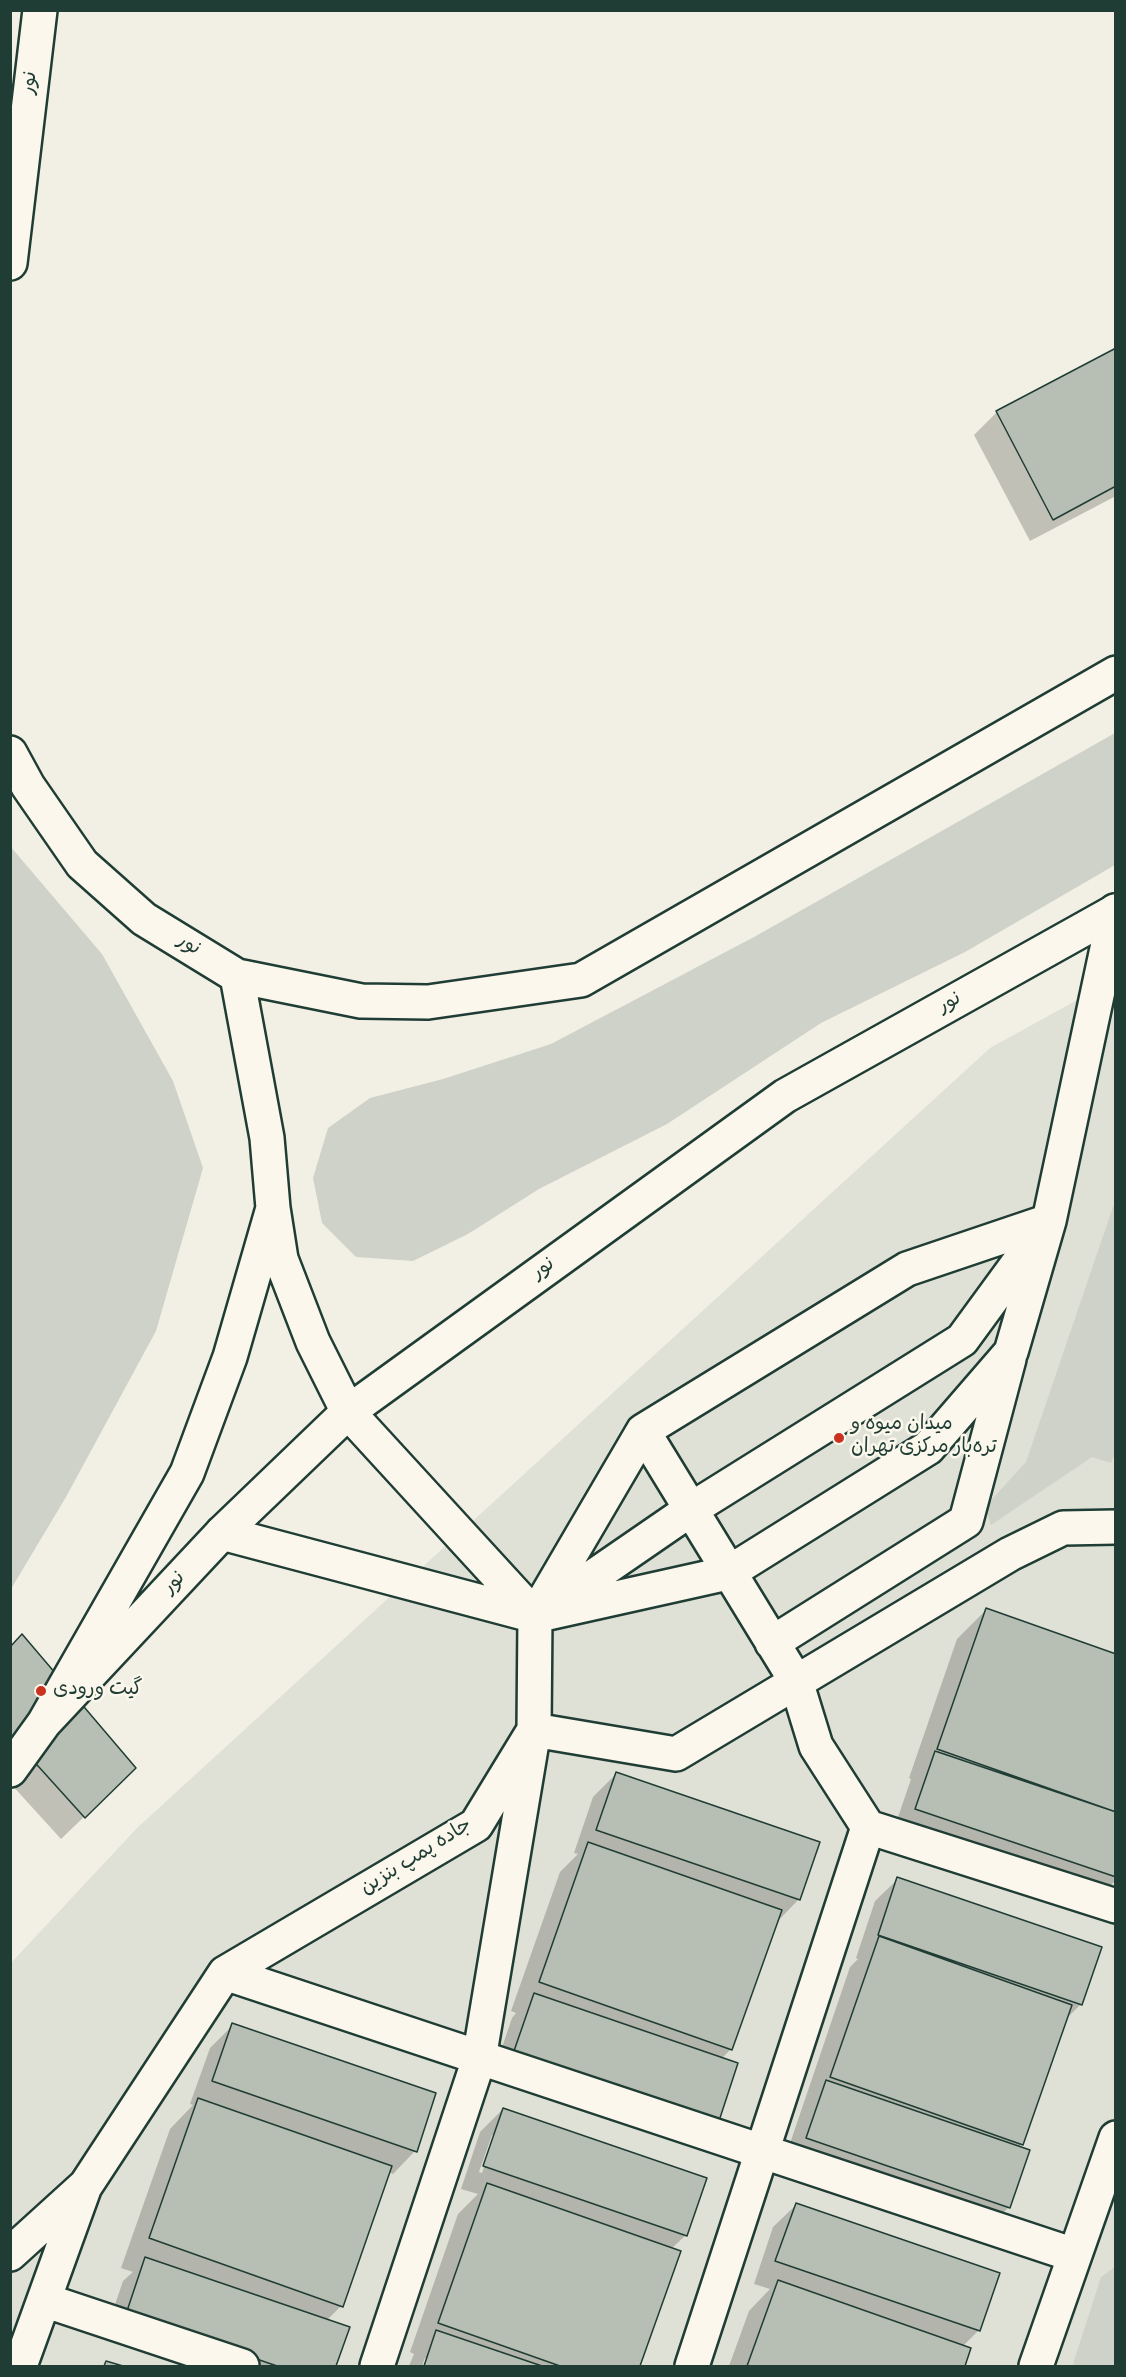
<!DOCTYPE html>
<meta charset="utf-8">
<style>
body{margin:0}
#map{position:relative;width:1126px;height:2377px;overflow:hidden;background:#f2f0e5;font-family:"Indie Flower",sans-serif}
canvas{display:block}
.frame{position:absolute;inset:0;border:12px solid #1f3d34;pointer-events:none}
</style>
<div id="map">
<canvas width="1126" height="2377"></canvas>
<div class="frame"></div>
</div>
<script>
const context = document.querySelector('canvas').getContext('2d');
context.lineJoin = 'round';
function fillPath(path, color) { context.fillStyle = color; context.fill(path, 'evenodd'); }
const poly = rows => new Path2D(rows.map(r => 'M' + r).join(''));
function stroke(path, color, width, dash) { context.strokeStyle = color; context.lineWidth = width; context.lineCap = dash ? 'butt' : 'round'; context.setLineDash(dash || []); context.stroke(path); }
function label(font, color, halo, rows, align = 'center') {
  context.font = font + ' "Indie Flower","Playpen Sans Arabic",sans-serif'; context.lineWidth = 5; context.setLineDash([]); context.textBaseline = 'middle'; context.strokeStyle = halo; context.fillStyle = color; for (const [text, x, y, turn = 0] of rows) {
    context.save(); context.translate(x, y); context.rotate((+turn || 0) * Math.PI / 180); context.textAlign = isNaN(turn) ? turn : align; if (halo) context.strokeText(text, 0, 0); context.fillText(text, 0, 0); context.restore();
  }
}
fillPath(poly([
 [1115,979,1115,2366,11,2366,10,1964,137,1828,990,1048]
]), '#e0e1d6');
fillPath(poly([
 [1115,733,1115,865,965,952,821,1023,667,1124,539,1189,468,1234,413,1261,356,1257,322,1223,313,1178,328,1128,370,1098,443,1079,551,1044,754,937],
 [10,846,102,954,173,1081,203,1168,156,1331,66,1497,11,1589],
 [1115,1201,1116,1450,1111,1463,1092,1457,991,1525,985,1507,1026,1462],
 [1115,2267,1115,2366,1078,2366,1073,2364,1101,2277]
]), '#cfd2c8');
fillPath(poly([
 [1116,349,1116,496,1030,541,974,435,997,412],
 [986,1610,1116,1655,1116,1880,1095,1901,893,1832,911,1779,909,1778,957,1639],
 [10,1648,111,1791,61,1839,10,1783],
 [616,1774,799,1899,776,1923,731,2049,721,2059,717,2120,493,2074,512,2018,516,2013,511,2011,560,1872,578,1854,574,1853,593,1797],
 [898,1879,1081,2004,1066,2019,1022,2144,1018,2148,1009,2207,986,2230,784,2161,850,1967,858,1959,856,1958,875,1901],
 [233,2025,415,2151,393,2174,388,2172,341,2306,327,2320,348,2328,335,2366,189,2366,104,2337,123,2281,133,2272,121,2268,170,2129,193,2105,190,2104,210,2048],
 [503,2109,686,2235,671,2249,679,2252,639,2366,425,2366,428,2358,425,2358,422,2366,409,2366,414,2354,410,2352,458,2214,478,2194,461,2189,480,2132],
 [492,2135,495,2135,482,2173,479,2172],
 [796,2205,979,2330,962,2347,969,2349,963,2366,729,2366,749,2311,770,2289,754,2284,773,2227]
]), '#0003');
const building = poly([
 [1116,348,1116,486,1053,520,996,411,1116,348],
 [986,1608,1116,1654,1116,1812,937,1749,986,1608],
 [22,1634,136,1768,85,1818,10,1735,10,1647,22,1634],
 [935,1751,1116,1812,1116,1877,915,1809,935,1751],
 [616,1772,820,1842,800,1900,596,1830,616,1772],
 [588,1842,782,1910,732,2050,539,1982,588,1842],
 [897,1877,1102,1947,1082,2005,878,1935,897,1877],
 [879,1936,1072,2005,1023,2145,830,2077,879,1936],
 [534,1993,738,2063,719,2121,514,2051,534,1993],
 [232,2023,436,2093,417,2152,212,2081,232,2023],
 [826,2080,1030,2150,1010,2208,806,2138,826,2080],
 [198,2098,392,2166,343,2307,149,2238,198,2098],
 [503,2108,707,2178,687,2236,483,2166,503,2108],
 [487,2183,681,2251,640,2366,560,2366,438,2323,487,2183],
 [796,2203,1000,2273,980,2331,775,2261,796,2203],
 [145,2257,350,2327,336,2366,277,2366,126,2314,145,2257],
 [778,2280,971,2348,965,2366,747,2366,778,2280],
 [436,2330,542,2366,424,2366,436,2330],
 [106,2361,123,2366,104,2366,106,2361]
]);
fillPath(building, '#b7beb3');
stroke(building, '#1f3d34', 1.5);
const minor = poly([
 [348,1412,535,1616],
 [643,1431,796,1681,816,1746,868,1827,692,2366],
 [222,1533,535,1616,728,1573,928,1448,1011,1352,1049,1221],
 [540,1607,643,1431,907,1269,1049,1221],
 [549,1607,690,1510,962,1340,1049,1221,1115,911],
 [772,1643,966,1521,1009,1359],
 [868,1827,1116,1906],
 [225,1973,1074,2255],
 [10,2254,86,2185,225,1973,476,1825,534,1730,535,1616],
 [44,2300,242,2366],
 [20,2366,84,2189],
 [377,2366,479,2059,534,1730,676,1754,1010,1554,1063,1528,1116,1527],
 [1036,2366,1116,2138]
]);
const major = poly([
 [10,263,40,10],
 [10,753,28,786,82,864,144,919,237,976,361,1001,428,1002,581,980,1116,673],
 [237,976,267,1138,273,1208,281,1259,313,1342,348,1412],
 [44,1723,222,1533,348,1412,785,1096,1116,911],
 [10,1770,44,1723,187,1473,230,1357,273,1208]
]);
stroke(minor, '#1f3d34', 38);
stroke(major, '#1f3d34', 38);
stroke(minor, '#fbf7ec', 33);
stroke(major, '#fbf7ec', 33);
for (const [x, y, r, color] of [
 [839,1438,6,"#c8321e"],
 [41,1691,6,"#c8321e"]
]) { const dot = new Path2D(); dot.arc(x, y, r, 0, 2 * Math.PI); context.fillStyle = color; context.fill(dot); stroke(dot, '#fbf7ec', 2); }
label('20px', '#1f3d34', '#fbf7ec', [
 ["نور",31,83,-83],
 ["نور",188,946,31],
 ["نور",950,1004,-29],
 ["نور",544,1270,-36],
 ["نور",175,1584,-47],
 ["جاده پمپ بنزین",417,1858,-32]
]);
label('20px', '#1f3d34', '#fbf7ec', [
 ["میدان میوه و",851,1426],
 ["تره‌بار مرکزی تهران",851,1449],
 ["گیت ورودی",53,1691]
], 'left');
</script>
